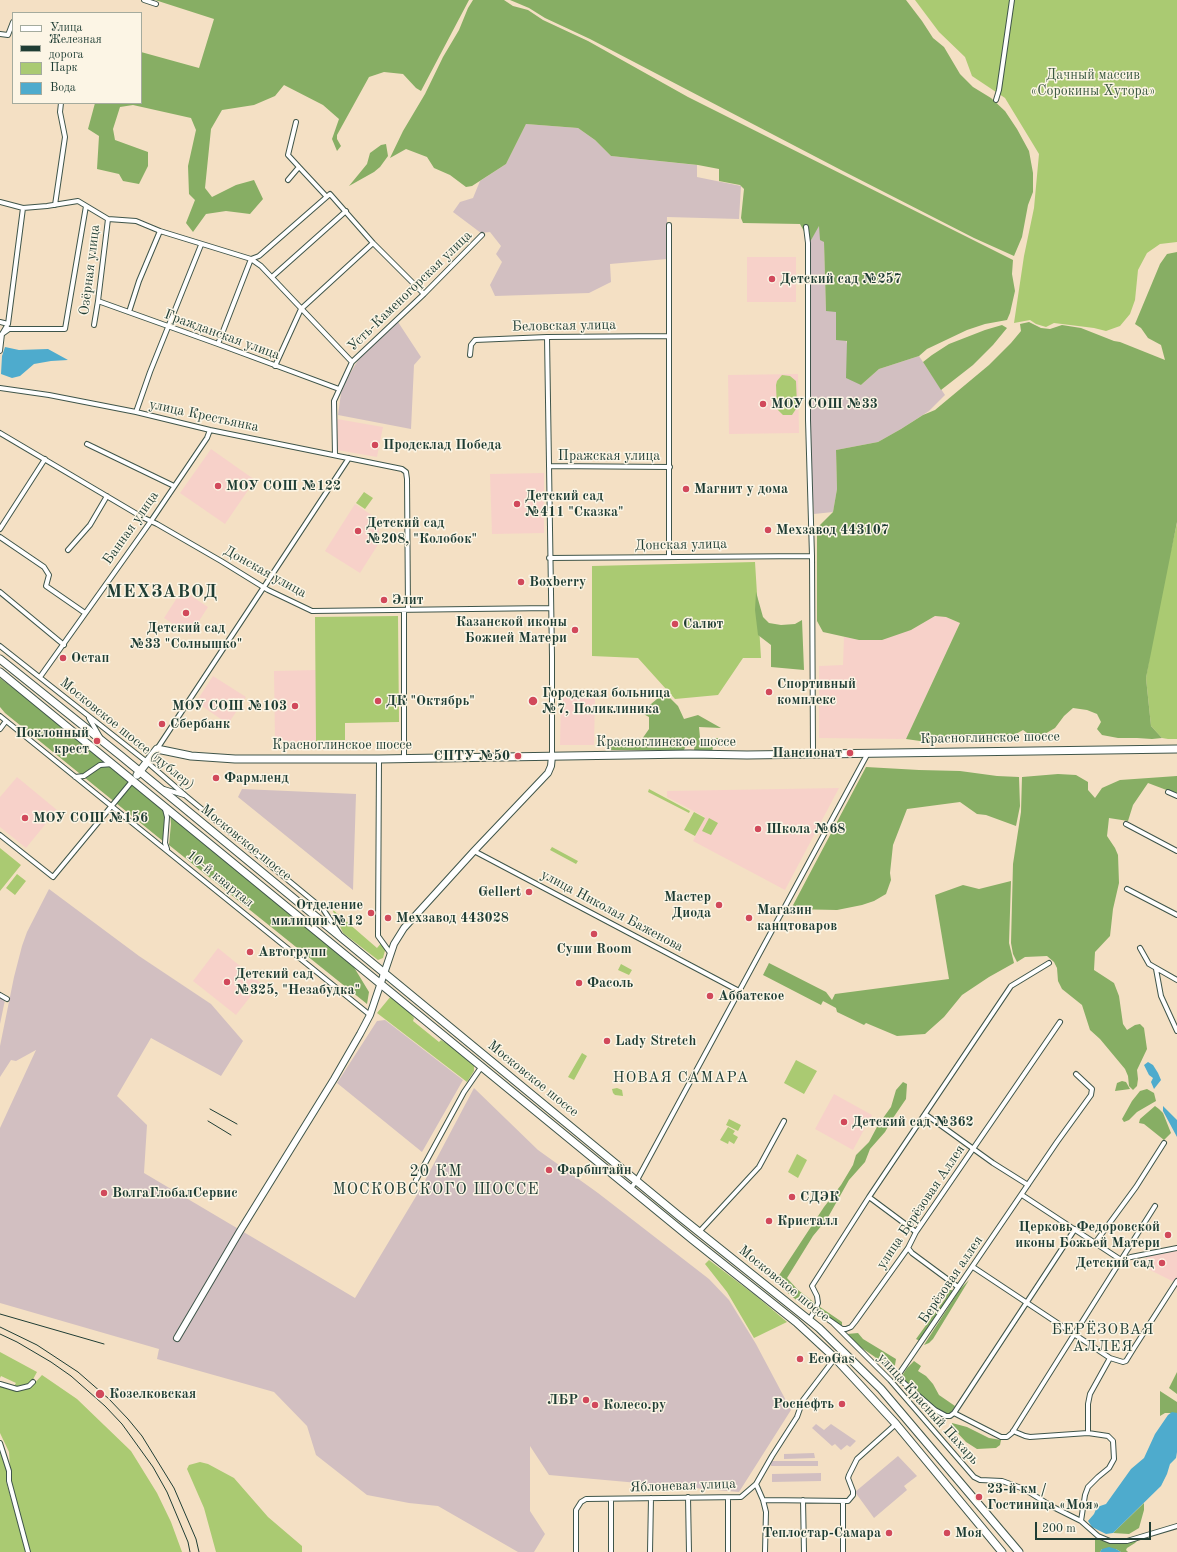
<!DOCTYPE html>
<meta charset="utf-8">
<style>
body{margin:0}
#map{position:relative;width:1177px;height:1552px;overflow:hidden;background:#f4e0c4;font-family:"Old Standard TT",serif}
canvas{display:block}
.legend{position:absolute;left:12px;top:12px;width:130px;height:92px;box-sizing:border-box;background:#fcf5e5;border:1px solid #a4ab9e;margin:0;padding:5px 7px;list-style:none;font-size:12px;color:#1f3d34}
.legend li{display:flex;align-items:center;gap:8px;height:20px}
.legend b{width:20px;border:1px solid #a4ab9e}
.scale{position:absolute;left:1035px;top:1522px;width:116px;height:18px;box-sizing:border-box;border:2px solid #1f3d34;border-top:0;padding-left:5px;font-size:12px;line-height:14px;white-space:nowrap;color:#1f3d34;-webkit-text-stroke:3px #fcf5e5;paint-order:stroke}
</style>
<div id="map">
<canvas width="1177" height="1552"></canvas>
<ul class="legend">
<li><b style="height:5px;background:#fff"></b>Улица</li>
<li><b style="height:5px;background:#1f3d34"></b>Железная дорога</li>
<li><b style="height:11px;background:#aaca72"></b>Парк</li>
<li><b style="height:11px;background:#4eabcd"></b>Вода</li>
</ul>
<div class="scale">200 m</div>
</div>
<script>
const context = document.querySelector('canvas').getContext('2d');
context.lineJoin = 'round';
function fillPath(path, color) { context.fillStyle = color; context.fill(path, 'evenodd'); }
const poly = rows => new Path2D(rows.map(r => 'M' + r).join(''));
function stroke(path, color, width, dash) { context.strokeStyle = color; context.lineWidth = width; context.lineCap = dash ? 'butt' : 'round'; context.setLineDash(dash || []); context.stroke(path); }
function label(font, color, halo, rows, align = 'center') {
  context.font = font + ' "Old Standard TT",serif'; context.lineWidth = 3; context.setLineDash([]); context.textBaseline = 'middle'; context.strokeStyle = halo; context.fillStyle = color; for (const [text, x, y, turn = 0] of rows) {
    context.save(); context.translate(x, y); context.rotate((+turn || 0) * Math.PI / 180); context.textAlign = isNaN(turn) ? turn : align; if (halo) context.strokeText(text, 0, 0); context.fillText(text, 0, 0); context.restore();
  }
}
fillPath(poly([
 [747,257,796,257,796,302,747,302],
 [798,374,799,433,729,434,728,375],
 [337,419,383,427,377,457,337,450],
 [211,449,255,480,225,524,180,493],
 [544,473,544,533,492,534,490,474],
 [355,504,379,520,379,543,360,573,325,551],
 [182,590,208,607,190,635,164,618],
 [935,616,946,617,960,623,906,739,819,738,819,666,843,665,844,637,859,640,911,630],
 [316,670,316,741,275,742,274,671],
 [213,676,246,697,228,724,196,702],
 [561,696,595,697,594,745,560,745],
 [17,777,57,810,26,848,0,827,0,797],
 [839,788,785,890,693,841,705,817,667,797,667,791],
 [218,948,261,983,236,1015,193,981],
 [834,1094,872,1115,853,1150,815,1129],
 [1177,1249,1177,1278,1174,1282,1148,1269,1146,1257]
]), '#f7d1c9');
fillPath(poly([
 [526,124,578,128,595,140,611,156,697,165,697,177,741,186,739,219,667,217,667,259,610,264,611,282,589,293,495,296,490,285,502,262,496,254,501,246,490,232,481,233,453,212,460,202,473,198,480,181,506,164],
 [819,225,824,242,826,311,836,311,861,385,879,369,919,356,945,395,929,411,901,429,878,442,836,450,837,489,833,512,814,514,811,481,810,242],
 [398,322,421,357,414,365,411,429,338,415,341,393,344,384,358,360],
 [242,789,356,794,353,890,238,797],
 [49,889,139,956,211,1004,243,1041,221,1076,151,1038,117,1096,147,1125,144,1173,355,1298,421,1188,474,1088,538,1150,598,1193,709,1279,729,1300,756,1344,791,1410,739,1492,549,1475,530,1446,530,1511,545,1534,534,1552,518,1552,438,1506,409,1503,367,1495,316,1455,307,1426,274,1392,157,1359,159,1349,0,1303,0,1128,36,1050,16,1061,11,1060,0,1077,0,1046,14,977,22,946,27,932],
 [0,998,5,1000,0,1024],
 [385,1020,463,1080,422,1152,337,1083,377,1021],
 [816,1424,824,1430,831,1424,856,1441,850,1447,847,1445,841,1450,835,1444,832,1446,812,1428],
 [814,1453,815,1458,784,1459,784,1454],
 [898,1456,917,1476,904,1486,907,1490,874,1518,855,1492],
 [770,1461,818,1461,818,1466,771,1466],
 [821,1473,821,1481,772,1482,772,1474]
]), '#d2bfc1');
fillPath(poly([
 [915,0,1177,0,1177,242,1160,244,1147,253,1138,270,1135,300,1130,314,1120,326,1106,331,1094,328,1054,323,1046,327,1036,324,1030,320,1014,323,1024,256,1034,208,1039,154,1005,98,972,76,965,57,939,32],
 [782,375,790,376,796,381,797,405,796,409,792,415,783,415,777,409,776,385,777,381],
 [364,492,373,498,365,509,356,503],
 [1177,523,1177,739,1168,739,1162,738,1151,726,1146,678,1158,607],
 [755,562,761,658,743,658,718,695,675,699,638,658,592,656,592,566],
 [398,616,399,722,345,723,345,740,316,741,315,617],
 [649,789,690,811,689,813,648,792],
 [694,812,705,818,695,836,684,830],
 [709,818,718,823,711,835,702,831],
 [552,847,578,861,576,864,550,850],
 [0,848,21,865,0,891],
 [17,874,26,881,15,895,6,888],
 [332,909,377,948,382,942,386,947,383,958,378,960,343,933],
 [621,964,632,970,629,975,618,970],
 [391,996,407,1009,414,1018,413,1021,439,1042,441,1040,451,1046,474,1066,474,1071,467,1082,377,1013],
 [582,1053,587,1056,574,1080,568,1077],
 [796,1060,817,1071,804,1094,784,1083],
 [617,1088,622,1090,623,1096,615,1095,613,1093,612,1089],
 [729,1119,741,1125,738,1131,726,1125],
 [728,1127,735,1131,733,1134,738,1137,734,1144,729,1141,728,1144,720,1140],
 [797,1154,807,1160,798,1178,788,1172],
 [709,1260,755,1295,787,1322,754,1338,727,1292,705,1264],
 [0,1352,37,1372,31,1383,24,1386,14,1386,16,1383,1,1376,0,1378],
 [42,1375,77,1399,131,1451,157,1493,171,1522,182,1552,29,1552,11,1482,9,1452,0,1433,0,1386,19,1390,33,1385],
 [0,1451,8,1473,6,1481,26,1552,0,1552],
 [200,1462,208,1464,234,1478,268,1517,302,1546,302,1552,216,1552,204,1508,187,1469,189,1465]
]), '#aaca72');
fillPath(poly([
 [155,0,469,0,421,91,416,88,403,74,384,72,369,77,337,135,337,139,341,146,337,151,332,139,339,119,323,105,284,85,275,96,254,105,222,110,211,129,205,188,212,197,236,185,254,180,263,199,250,214,226,211,206,214,193,232,186,223,195,200,189,194,188,166,196,130,191,118,133,105,120,107,113,129,115,140,148,152,148,166,139,184,123,181,119,174,97,169,99,136,88,129,95,103,141,103,141,52,199,68,214,19],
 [473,0,504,0,513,6,528,10,543,20,588,41,688,97,1013,260,1012,274,1015,291,1010,313,1007,320,985,324,967,330,927,349,919,356,879,369,861,385,846,378,847,341,836,340,836,312,826,311,824,242,820,240,819,226,810,242,800,224,743,223,741,218,744,189,740,185,719,181,719,169,698,165,611,156,595,140,578,128,526,124,506,164,472,186,466,187,450,175,434,168,427,157,406,149,390,158,403,131,425,94,443,57,459,30,468,8],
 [510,0,906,0,922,21,933,38,944,47,960,74,973,87,991,98,1005,111,1017,129,1029,151,1033,173,1033,192,1028,205,1022,237,1014,256,974,238,841,170,590,39,545,18,529,8],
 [386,144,388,156,380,167,374,172,349,186,367,164,370,153,381,145],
 [1177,252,1177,522,1146,678,1151,726,1162,738,1152,739,1137,738,1118,738,1102,735,1097,729,1101,722,1097,714,1087,710,1073,708,1064,716,1055,728,1043,735,1030,735,1023,730,1007,739,990,740,935,740,920,741,906,739,960,623,946,617,935,616,911,630,882,640,859,640,823,632,817,621,817,528,833,512,837,489,836,450,878,442,901,429,923,415,935,410,989,365,1011,343,1021,331,1020,324,1029,322,1041,328,1050,329,1062,325,1081,328,1114,341,1120,342,1165,360,1161,345,1148,338,1141,328,1135,324,1160,264,1167,254],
 [1002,325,1007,328,993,345,973,365,941,390,923,362,932,355,949,344,985,330],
 [756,592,763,617,769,623,781,625,795,624,802,620,804,670,771,667,771,645,758,635,755,610],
 [0,678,113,764,161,804,164,813,164,842,5,713,0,707],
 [663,694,670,698,678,706,684,719,698,715,721,728,699,727,700,738,718,738,719,742,713,747,712,752,694,751,695,738,689,739,684,750,610,750,606,746,642,739,649,729,649,717,638,711,651,704],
 [866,767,919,770,960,771,997,776,1019,777,1020,806,1016,826,986,815,977,814,960,802,907,809,893,845,890,873,891,880,886,894,874,901,862,905,837,910,791,909],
 [1058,774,1076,775,1088,782,1088,790,1095,798,1102,788,1120,780,1177,776,1177,794,1148,783,1133,805,1128,821,1109,818,1107,836,1115,848,1118,855,1119,883,1113,909,1110,936,1095,952,1094,970,1114,983,1119,996,1123,1024,1127,1030,1135,1025,1140,1024,1144,1028,1147,1049,1137,1070,1138,1079,1137,1086,1133,1090,1129,1086,1128,1076,1125,1069,1100,1039,1090,1030,1082,1005,1062,989,1058,981,1057,968,1054,962,1047,956,1025,957,1017,962,1013,954,1011,943,1013,864,1021,812,1022,777],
 [170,811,346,954,369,992,367,1004,169,845,171,824],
 [1011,881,1009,943,1014,963,989,977,962,995,944,1017,925,1034,897,1036,866,1023,864,1025,837,1012,836,1008,823,1001,821,1005,763,975,769,963,826,992,832,1000,835,994,949,979,935,895,963,885,979,889],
 [1122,1081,1126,1082,1130,1089,1115,1091,1117,1083],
 [903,1082,907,1084,906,1099,893,1118,885,1132,870,1149,865,1162,849,1180,827,1219,813,1236,787,1278,798,1290,820,1307,842,1322,842,1328,817,1312,800,1303,777,1284,776,1280,824,1207,841,1185,853,1165,856,1155,869,1142,878,1125,891,1107,896,1090],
 [1147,1089,1154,1093,1156,1101,1137,1112,1129,1120,1124,1122,1122,1119,1132,1101,1140,1091],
 [1155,1106,1159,1109,1163,1113,1171,1133,1164,1140,1144,1124,1139,1123,1140,1119],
 [969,1280,933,1339,929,1343,924,1345,960,1289],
 [949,1290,952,1290,952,1294,936,1318,920,1341,916,1339,945,1299],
 [858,1333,863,1339,896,1359,895,1365,890,1370,886,1369,875,1357,847,1338,847,1334],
 [914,1361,921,1366,918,1371,926,1376,933,1384,939,1395,955,1406,951,1413,948,1415,936,1409,902,1380,902,1376,907,1368],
 [1177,1372,1177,1394,1169,1388],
 [1160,1391,1177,1402,1177,1413,1165,1413,1160,1416],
 [952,1423,967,1427,989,1438,1001,1440,1000,1445,996,1448,977,1449,966,1442,952,1427],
 [1144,1503,1144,1510,1139,1528,1129,1534,1113,1533],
 [1139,1539,1135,1543,1127,1548,1126,1550,1128,1552,1121,1552,1116,1549,1102,1549,1100,1552,1095,1552,1095,1540,1101,1540,1109,1543]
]), '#87ae64');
fillPath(poly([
 [5,347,19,350,48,349,68,360,51,361,34,364,20,376,12,378,1,374,2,356],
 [1148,1062,1153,1065,1158,1073,1161,1080,1154,1089,1151,1082,1153,1078,1149,1075,1144,1065],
 [1163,1106,1177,1120,1177,1137,1163,1111],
 [1172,1412,1177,1413,1177,1452,1176,1458,1170,1464,1167,1474,1161,1486,1113,1533,1106,1534,1092,1527,1088,1521,1094,1514,1097,1507,1106,1504,1131,1469,1144,1458,1155,1434,1168,1415],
 [1109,1547,1116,1549,1121,1552,1100,1552,1102,1549]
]), '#4eabcd');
const street = poly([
 [144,0,156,4],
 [0,34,8,35,13,22],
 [996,100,999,90,1012,0],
 [299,167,326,196],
 [288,180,299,167,288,155,296,122],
 [0,202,23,208,47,206,78,201,108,219,136,221,160,231,251,259,261,266,352,362,334,401,335,455],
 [55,205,65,137,60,112,61,103],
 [669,225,669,556],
 [806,227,808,243,808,420,812,556,813,753],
 [272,277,346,211],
 [98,301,218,344,339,389],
 [129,312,139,281,160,231],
 [0,322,8,324],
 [94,325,98,301,108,219],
 [2,334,9,329,65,329,86,206],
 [547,337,552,656,552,756],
 [218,344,251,259,259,256,330,194,373,243,424,294],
 [0,351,2,334,8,324,23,208],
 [470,355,471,345,475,340,547,337,669,336],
 [352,362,424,294,482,235],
 [275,366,301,309,373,243],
 [0,388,49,395,136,412,210,430,402,469,406,472,407,479,408,610],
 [136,412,150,372,201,245],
 [0,433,142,517,157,524,221,561,268,590,312,611,551,608],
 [87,444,174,486],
 [549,466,670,467],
 [0,529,45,459],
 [0,537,44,567,49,575,46,586,85,613],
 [68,550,90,525,107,496],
 [549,558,812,556],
 [0,592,64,645],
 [404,610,404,758],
 [0,646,147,762,186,796,323,909,339,933],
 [40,677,151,521,207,438,210,430],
 [0,716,370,1015],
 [89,718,100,737],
 [0,729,6,721],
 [157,749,349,458],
 [379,759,378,936,391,954],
 [75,777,84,776,100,765,113,764],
 [164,789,184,795],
 [1168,792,1177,796],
 [165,809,167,817,165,843,167,849],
 [1126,824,1177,851],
 [0,835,53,877,133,780],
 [474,851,739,991],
 [1127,889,1177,915],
 [1140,948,1149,964,1177,980],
 [1156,969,1161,996,1177,1031],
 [0,995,7,999],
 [925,1114,993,1163,1028,1185],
 [416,1180,464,1092,482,1066],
 [631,1188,637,1180,868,753],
 [1022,1195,1121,1260],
 [869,1197,916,1232],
 [699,1232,759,1167,784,1121],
 [1095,1243,1136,1187,1164,1143],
 [908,1248,912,1253,958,1287],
 [1121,1260,1131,1257,1177,1248],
 [973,1267,1110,1358,1123,1362,1126,1361,1134,1348,1177,1281],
 [814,1312,818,1303,817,1296,812,1286,869,1197,1011,986,1049,963],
 [809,1320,814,1312,819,1313,842,1329,846,1329,851,1327,855,1322,908,1248,916,1232,1060,1022],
 [833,1323,890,1380,974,1477,980,1480,1002,1481,1024,1489,1053,1507,1081,1521,1098,1536,1110,1541,1127,1541,1177,1526],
 [897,1377,1057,1142,1091,1095,1092,1089,1076,1074],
 [897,1377,935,1410,946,1416,950,1416,954,1413,1075,1229],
 [0,1384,17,1389,29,1386,33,1382],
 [954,1413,1001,1437,1007,1437,1012,1433,1155,1206],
 [1013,1431,1025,1436,1030,1437,1088,1433,1108,1436,1113,1441,1114,1459,1109,1468,1098,1477,1088,1487,1085,1495,1081,1521],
 [1088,1433,1088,1404,1090,1394,1110,1358],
 [0,1443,9,1471,9,1481,28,1552],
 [756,1484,772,1456,797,1417,803,1400,835,1358],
 [688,1497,689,1552],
 [728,1498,728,1552],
 [611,1499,611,1552],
 [763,1500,766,1512,765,1552],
 [803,1500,804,1552],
 [576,1552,576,1510,581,1502,586,1499,741,1497,756,1484,763,1500,848,1501,853,1495,853,1491,848,1478,849,1475,857,1459,896,1424],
 [650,1552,651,1498],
 [843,1552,843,1501]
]);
const secondary = poly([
 [177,1338,240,1231,334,1079,360,1034,370,1015,394,944,404,928,474,851,548,773,551,766,552,756]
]);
const primary = poly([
 [0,659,121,756,679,1216,819,1328,881,1389,1019,1552],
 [0,672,693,1240,796,1322,835,1358,896,1424,1002,1552],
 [137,775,157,749,191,756,235,759,379,759,690,754,747,755,1177,749]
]);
stroke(street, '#3f554a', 6);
stroke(secondary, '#3f554a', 8);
stroke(primary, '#3f554a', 9);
stroke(street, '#fff', 4);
stroke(secondary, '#fff', 6);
stroke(primary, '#fff', 7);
stroke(poly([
 [210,1109,237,1124],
 [208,1121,231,1135],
 [0,1314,104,1344],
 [0,1327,37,1345,78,1372,109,1399,128,1419,142,1436,174,1488,196,1539,199,1552],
 [0,1334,17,1342,51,1362,71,1376,105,1406,122,1424,153,1467,167,1492,188,1542,190,1552]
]), '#1f3d34', 1);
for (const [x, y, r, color] of [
 [772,279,4,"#d1495b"],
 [763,404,4,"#d1495b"],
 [375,445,4,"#d1495b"],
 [218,486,4,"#d1495b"],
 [686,489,4,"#d1495b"],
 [517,504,4,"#d1495b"],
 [768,530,4,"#d1495b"],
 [358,531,4,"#d1495b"],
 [521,582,4,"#d1495b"],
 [384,600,4,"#d1495b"],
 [186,613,4,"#d1495b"],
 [675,624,4,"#d1495b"],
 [575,630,4,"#d1495b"],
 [63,658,4,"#d1495b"],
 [769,692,4,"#d1495b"],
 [378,701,4,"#d1495b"],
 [533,701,5,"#d1495b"],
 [295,706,4,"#d1495b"],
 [162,724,4,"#d1495b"],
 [97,741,4,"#d1495b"],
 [850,753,4,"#d1495b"],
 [518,756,4,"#d1495b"],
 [216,778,4,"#d1495b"],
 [25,818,4,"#d1495b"],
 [758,829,4,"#d1495b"],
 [529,892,4,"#d1495b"],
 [719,905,4,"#d1495b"],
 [371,913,4,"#d1495b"],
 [388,918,4,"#d1495b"],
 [749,918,4,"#d1495b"],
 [594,934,4,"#d1495b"],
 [250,952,4,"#d1495b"],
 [227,982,4,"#d1495b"],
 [579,983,4,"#d1495b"],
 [710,996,4,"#d1495b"],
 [607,1041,4,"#d1495b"],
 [844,1122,4,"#d1495b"],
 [549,1170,4,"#d1495b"],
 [104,1193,4,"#d1495b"],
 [792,1197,4,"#d1495b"],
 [769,1221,4,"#d1495b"],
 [1168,1235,4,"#d1495b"],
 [1162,1263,4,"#d1495b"],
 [800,1359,4,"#d1495b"],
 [100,1394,5,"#d1495b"],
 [586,1400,4,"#d1495b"],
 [842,1404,4,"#d1495b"],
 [595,1405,4,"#d1495b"],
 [979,1497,4,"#d1495b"],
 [889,1533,4,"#d1495b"],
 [947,1533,4,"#d1495b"]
]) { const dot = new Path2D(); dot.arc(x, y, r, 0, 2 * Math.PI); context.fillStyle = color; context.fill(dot); stroke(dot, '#fcf5e5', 1.5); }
label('14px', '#3b5940', '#fcf5e5', [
 ["Дачный массив",1093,75],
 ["«Сорокины Хутора»",1093,91]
]);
label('14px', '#1f3d34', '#fcf5e5', [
 ["Озёрная улица",90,270,-83],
 ["Усть-Каменогорская улица",410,291,-44],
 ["Беловская улица",564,326,-1],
 ["Гражданская улица",222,335,20],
 ["улица Крестьянка",204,416,12],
 ["Пражская улица",609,456],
 ["Банная улица",131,528,-55],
 ["Донская улица",681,545,-1],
 ["Донская улица",265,572,29],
 ["Московское шоссе (дублер)",127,734,39],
 ["Красноглинское шоссе",990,738,-1],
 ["Красноглинское шоссе",666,742],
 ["Красноглинское шоссе",342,745],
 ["Московское шоссе",246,843,39],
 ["10-й квартал",220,879,39],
 ["улица Николая Баженова",612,911,28],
 ["Московское шоссе",533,1079,39],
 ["улица Берёзовая Аллея",921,1207,-56],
 ["Берёзовая аллея",951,1280,-56],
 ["Московское шоссе",784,1284,39],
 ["улица Красный Пахарь",928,1409,48],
 ["Яблоневая улица",683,1486,-2]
]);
label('bold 14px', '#1f3d34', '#fcf5e5', [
 ["Детский сад №257",780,279],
 ["МОУ СОШ №33",771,404],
 ["Продсклад Победа",383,445],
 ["МОУ СОШ №122",226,486],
 ["Магнит у дома",694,489],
 ["Детский сад",525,496],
 ["№411 \"Сказка\"",525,512],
 ["Детский сад",366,523],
 ["№208, \"Колобок\"",366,539],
 ["Мехзавод 443107",776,530],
 ["Boxberry",529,582],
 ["Элит",392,600],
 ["Казанской иконы",567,622,"right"],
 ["Божией Матери",567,638,"right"],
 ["Салют",683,624],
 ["Детский сад",186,628,"center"],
 ["№33 \"Солнышко\"",186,644,"center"],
 ["Остап",71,658],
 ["Спортивный",777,684],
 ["комплекс",777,700],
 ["Городская больница",542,693],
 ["№7, Поликлиника",542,709],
 ["ДК \"Октябрь\"",386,701],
 ["МОУ СОШ №103",287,706,"right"],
 ["Сбербанк",170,724],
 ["Поклонный",89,733,"right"],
 ["крест",89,749,"right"],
 ["Пансионат",842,753,"right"],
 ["СПТУ №50",510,756,"right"],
 ["Фармленд",224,778],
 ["МОУ СОШ №156",33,818],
 ["Школа №68",766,829],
 ["Gellert",521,892,"right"],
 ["Мастер",711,897,"right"],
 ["Диода",711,913,"right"],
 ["Отделение",363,905,"right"],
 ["милиции №12",363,921,"right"],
 ["Магазин",757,910],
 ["канцтоваров",757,926],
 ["Мехзавод 443028",396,918],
 ["Суши Room",594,949,"center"],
 ["Автогрупп",258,952],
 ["Детский сад",235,974],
 ["№325, \"Незабудка\"",235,990],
 ["Фасоль",587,983],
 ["Аббатское",718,996],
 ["Lady Stretch",615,1041],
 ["Детский сад №362",852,1122],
 ["Фарбштайн",557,1170],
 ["ВолгаГлобалСервис",112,1193],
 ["СДЭК",800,1197],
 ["Кристалл",777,1221],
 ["Церковь Федоровской",1160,1227,"right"],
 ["иконы Божьей Матери",1160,1243,"right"],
 ["Детский сад",1154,1263,"right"],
 ["EcoGas",808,1359],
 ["Козелковская",109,1394],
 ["ЛБР",578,1400,"right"],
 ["Роснефть",834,1404,"right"],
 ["Колесо.ру",603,1405],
 ["23-й км /",987,1489],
 ["Гостиница «Моя»",987,1505],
 ["Теплостар-Самара",881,1533,"right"],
 ["Моя",955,1533]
], 'left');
context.letterSpacing = '1px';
label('15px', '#1f3d34', '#fcf5e5', [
 ["НОВАЯ САМАРА",681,1078],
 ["БЕРЁЗОВАЯ",1103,1330],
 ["АЛЛЕЯ",1103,1347]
]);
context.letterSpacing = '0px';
context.letterSpacing = '1px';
label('16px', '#1f3d34', '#fcf5e5', [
 ["20 КМ",436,1172],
 ["МОСКОВСКОГО ШОССЕ",436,1190]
]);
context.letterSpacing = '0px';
context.letterSpacing = '1px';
label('bold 18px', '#1f3d34', '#fcf5e5', [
 ["МЕХЗАВОД",162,592]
]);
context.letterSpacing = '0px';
</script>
